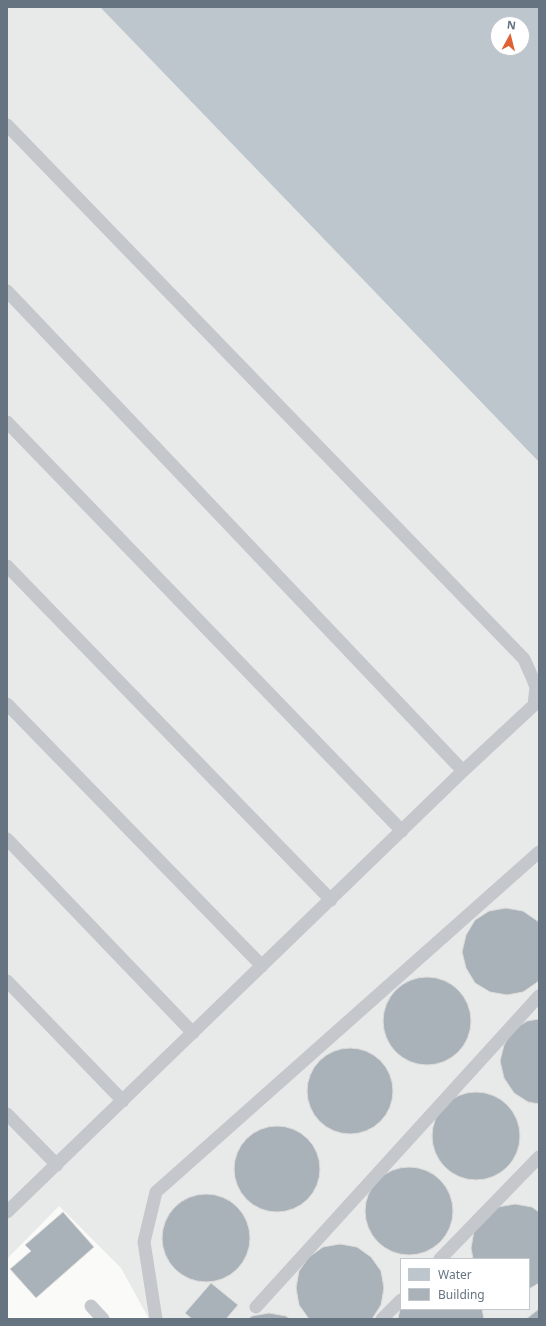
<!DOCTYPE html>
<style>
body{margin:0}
#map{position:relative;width:546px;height:1326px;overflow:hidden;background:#fafaf8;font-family:"Noto Sans",sans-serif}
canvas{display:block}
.frame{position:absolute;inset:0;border:8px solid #667482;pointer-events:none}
.legend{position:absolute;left:400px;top:1258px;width:130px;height:52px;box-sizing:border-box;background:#fff;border:1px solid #c2c7cd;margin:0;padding:5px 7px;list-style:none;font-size:12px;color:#667482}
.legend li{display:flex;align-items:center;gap:8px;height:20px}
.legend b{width:20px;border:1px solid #c2c7cd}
.north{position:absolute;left:490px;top:16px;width:40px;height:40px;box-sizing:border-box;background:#fff;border:1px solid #c2c7cd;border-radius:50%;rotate:7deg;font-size:11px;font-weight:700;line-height:16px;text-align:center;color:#667482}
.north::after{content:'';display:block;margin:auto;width:14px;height:18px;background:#de6234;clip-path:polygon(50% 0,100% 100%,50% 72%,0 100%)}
</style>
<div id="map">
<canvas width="546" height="1326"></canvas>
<div class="frame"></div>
<ul class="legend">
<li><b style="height:11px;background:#bdc6cc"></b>Water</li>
<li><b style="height:11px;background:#aab2b9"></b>Building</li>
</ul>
<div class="north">N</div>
</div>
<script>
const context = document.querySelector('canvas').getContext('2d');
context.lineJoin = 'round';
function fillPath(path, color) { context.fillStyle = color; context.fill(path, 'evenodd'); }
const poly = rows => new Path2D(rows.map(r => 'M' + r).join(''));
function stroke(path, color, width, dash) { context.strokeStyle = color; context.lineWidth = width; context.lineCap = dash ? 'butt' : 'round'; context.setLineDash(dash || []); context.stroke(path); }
fillPath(poly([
 [7,7,100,7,539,462,539,1319,149,1319,121,1268,59,1206,7,1259],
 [401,1259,529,1259,529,1309,401,1309]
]), '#e8e9e9');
fillPath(poly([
 [100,7,539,7,539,462],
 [498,24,522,24,522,48,498,48]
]), '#bdc6cc');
const building = poly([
 [506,908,523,911,539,922,539,981,523,992,507,995,490,992,475,983,466,968,462,952,466,935,475,920,489,911,506,908],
 '383 1021a44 44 0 1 1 88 0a44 44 0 1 1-88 0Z',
 [539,1019,539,1104,528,1102,514,1093,504,1078,500,1061,504,1045,513,1030,527,1021,539,1019],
 '307 1091a43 43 0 1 1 86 0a43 43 0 1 1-86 0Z',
 '432 1136a44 44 0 1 1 88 0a44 44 0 1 1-88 0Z',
 '234 1169a43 43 0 1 1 86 0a43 43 0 1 1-86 0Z',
 '365 1211a44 44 0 1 1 88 0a44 44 0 1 1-88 0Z',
 '162 1238a44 44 0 1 1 88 0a44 44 0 1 1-88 0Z',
 [515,1204,532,1207,539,1212,539,1283,529,1289,529,1259,473,1259,471,1248,474,1231,498,1207,515,1204],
 [63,1212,94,1247,36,1298,10,1269,31,1251,25,1245,63,1212],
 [340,1244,357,1247,371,1257,381,1271,384,1288,381,1305,372,1319,309,1319,299,1305,296,1288,299,1271,309,1257,323,1247,340,1244],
 [211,1283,238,1305,226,1319,192,1319,185,1313,211,1283],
 [400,1309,482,1309,484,1319,398,1319,400,1309],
 [539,1309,539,1319,526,1319,539,1309],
 [269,1313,286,1316,290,1319,248,1319,252,1316,269,1313]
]);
fillPath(building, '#aab2b9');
stroke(building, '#dcdcda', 1);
stroke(poly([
 [7,125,524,659,532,677,536,687,534,705,463,771,7,1212],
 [7,291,463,771],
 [7,422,402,831],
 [7,566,331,900],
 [7,704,262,966],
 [7,839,193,1033],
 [7,981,123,1101],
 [7,1114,57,1165],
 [440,1259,539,1157],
 [91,1306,103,1319],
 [256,1307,539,996],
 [156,1319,144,1242,156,1192,539,852],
 [382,1319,401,1300]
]), '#c4c7cb', 13);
</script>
